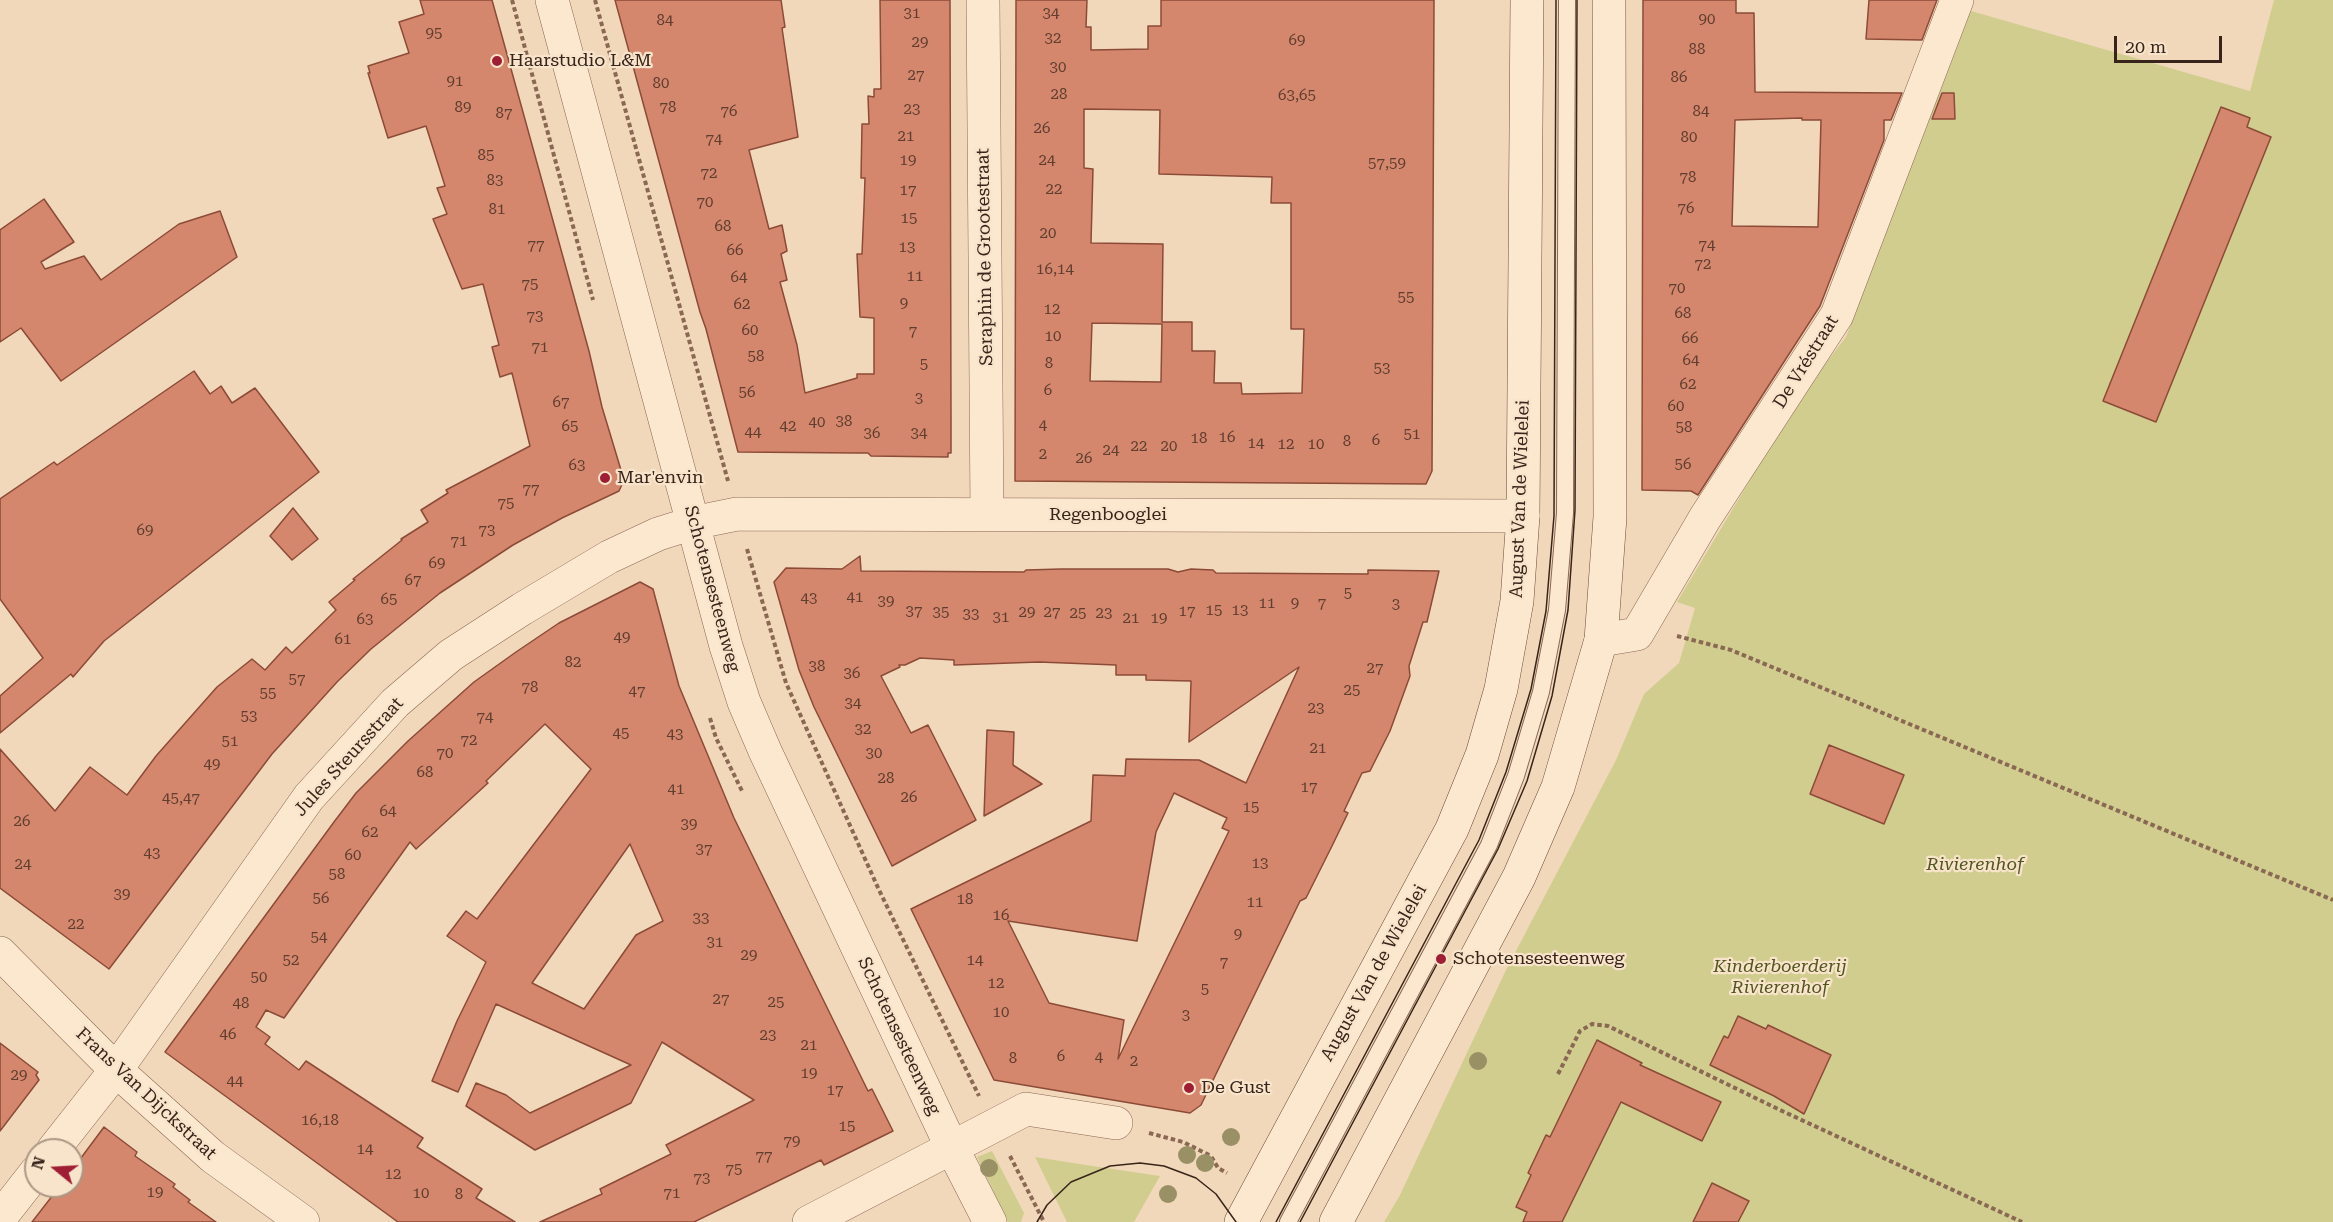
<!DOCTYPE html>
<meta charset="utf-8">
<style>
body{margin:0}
#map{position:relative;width:2333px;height:1222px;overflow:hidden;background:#f2d8bb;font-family:"Roboto Serif",serif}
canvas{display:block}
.north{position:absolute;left:24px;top:1138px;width:60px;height:60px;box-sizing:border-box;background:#f8e4cb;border:2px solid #ab9784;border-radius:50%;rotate:288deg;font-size:16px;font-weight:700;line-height:24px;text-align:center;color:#38241a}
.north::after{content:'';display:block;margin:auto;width:21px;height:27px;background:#9f1e34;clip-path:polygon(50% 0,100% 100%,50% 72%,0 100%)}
.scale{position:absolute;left:2114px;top:36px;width:108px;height:27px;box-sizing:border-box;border:3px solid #38241a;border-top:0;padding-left:8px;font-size:18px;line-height:21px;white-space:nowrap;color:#38241a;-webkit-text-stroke:4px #f8e4cb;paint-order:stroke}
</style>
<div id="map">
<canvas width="2333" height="1222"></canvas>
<div class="north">N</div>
<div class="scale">20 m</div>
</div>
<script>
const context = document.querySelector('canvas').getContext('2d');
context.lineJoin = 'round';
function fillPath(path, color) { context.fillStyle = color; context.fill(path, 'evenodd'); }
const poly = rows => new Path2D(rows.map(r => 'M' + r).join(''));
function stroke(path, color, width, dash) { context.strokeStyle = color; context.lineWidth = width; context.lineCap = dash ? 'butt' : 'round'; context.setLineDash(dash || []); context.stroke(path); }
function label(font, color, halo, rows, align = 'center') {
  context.font = font + ' "Roboto Serif",serif'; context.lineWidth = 4.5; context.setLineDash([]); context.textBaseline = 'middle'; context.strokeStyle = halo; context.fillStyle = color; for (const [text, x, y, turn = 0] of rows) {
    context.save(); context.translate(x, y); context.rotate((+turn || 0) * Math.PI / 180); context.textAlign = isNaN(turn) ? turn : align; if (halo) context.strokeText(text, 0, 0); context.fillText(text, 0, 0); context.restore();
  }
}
fillPath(poly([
 [2274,0,2333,0,2333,1222,1384,1222,1399,1197,1506,970,1616,760,1644,694,1679,663,1695,608,1677,602,1801,395,1846,337,1971,11,2250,91],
 [992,1151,1024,1213,1021,1222,1008,1222,977,1157],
 [1035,1157,1086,1165,1160,1176,1134,1222,1067,1222]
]), '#d0cd8f');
const building = poly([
 [420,0,492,0,589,351,602,407,624,480,619,491,562,518,513,545,440,593,371,649,337,682,272,754,109,969,0,888,0,749,55,811,90,767,127,795,156,756,217,687,252,659,265,670,286,647,292,653,336,610,329,602,355,580,353,579,402,540,401,539,428,522,421,510,448,493,446,490,530,446,512,373,500,377,492,347,499,345,483,284,462,289,433,219,447,214,437,188,445,186,426,126,388,138,368,73,370,73,368,66,409,53,399,22,424,14,420,0],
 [615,0,781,0,785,27,782,28,798,137,749,150,769,229,782,225,787,251,781,254,787,280,780,282,797,345,805,393,857,378,857,374,874,374,874,318,860,317,857,254,862,254,864,207,865,178,861,178,862,124,869,124,868,96,874,97,874,89,881,89,880,0,950,0,951,416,951,453,948,453,948,457,871,456,868,453,857,453,738,452,706,329,700,312,615,0],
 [1016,0,1087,0,1086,27,1091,27,1091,50,1148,49,1148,26,1161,26,1161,0,1434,0,1432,471,1426,484,1015,481,1016,0],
 [1084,109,1160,110,1159,174,1272,177,1271,203,1291,203,1291,329,1304,329,1302,393,1242,394,1241,383,1214,383,1215,351,1192,351,1192,322,1162,322,1163,244,1091,243,1093,169,1084,168,1084,109],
 [1092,323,1162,324,1161,382,1090,381,1092,323],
 [1643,0,1736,0,1736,13,1754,13,1755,92,1902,93,1891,120,1884,120,1884,140,1820,306,1698,495,1691,491,1642,490,1643,0],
 [1802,118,1802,120,1821,120,1818,227,1732,226,1735,120,1802,118],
 [1869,0,1937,0,1922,40,1866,39,1869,0],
 [1942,93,1954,93,1955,119,1932,119,1942,93],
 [2221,107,2250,118,2247,127,2271,137,2156,422,2103,401,2221,107],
 [44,199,74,242,41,262,45,269,84,256,101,280,179,224,220,211,237,257,61,381,21,328,0,342,0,230,44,199],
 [194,371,210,394,221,386,232,403,255,388,319,472,104,641,73,677,71,674,0,733,0,696,43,658,0,599,0,499,54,462,57,465,194,371],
 [293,508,318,539,292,560,270,536,293,508],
 [860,556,861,571,1024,572,1026,570,1061,569,1168,569,1178,572,1191,569,1213,570,1216,573,1368,574,1368,570,1439,571,1427,622,1423,622,1409,666,1410,676,1390,731,1370,771,1362,773,1344,811,1348,813,1332,846,1306,898,1300,901,1201,1105,1190,1113,994,1080,911,909,1091,821,1093,775,1125,776,1126,759,1199,760,1246,783,1299,667,1189,742,1191,681,1146,680,1146,675,1116,675,1116,665,1039,662,954,665,954,660,920,658,905,665,899,665,900,667,881,676,911,733,928,725,976,820,892,866,814,707,799,670,774,582,786,568,842,569,860,556],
 [1174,793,1227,818,1222,828,1229,831,1118,1059,1124,1020,1049,1003,1008,921,1137,941,1156,832,1174,793],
 [640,582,653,589,679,686,734,818,868,1091,872,1089,893,1131,824,1165,821,1160,694,1222,540,1222,602,1194,600,1189,671,1154,666,1145,754,1100,662,1042,631,1103,535,1150,466,1106,476,1083,506,1095,530,1113,631,1065,496,1004,458,1092,432,1081,457,1021,486,962,447,936,466,911,477,919,591,769,545,724,486,781,488,783,416,849,410,842,284,1018,266,1010,256,1027,270,1037,265,1044,299,1070,306,1061,423,1138,417,1147,482,1189,476,1198,515,1222,398,1222,165,1052,334,822,356,793,408,741,474,682,516,652,559,623,640,582],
 [630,844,663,921,636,935,584,1009,532,983,630,844],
 [987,730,1014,732,1013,765,1042,784,984,816,987,730],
 [1829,745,1904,775,1884,824,1810,794,1829,745],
 [1738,1016,1766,1029,1768,1025,1831,1055,1804,1114,1774,1096,1710,1065,1724,1036,1728,1038,1738,1016],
 [1597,1040,1642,1063,1640,1065,1721,1102,1702,1141,1621,1102,1562,1222,1523,1222,1527,1212,1516,1207,1531,1175,1528,1173,1546,1135,1550,1137,1597,1040],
 [0,1043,38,1072,36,1075,39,1080,0,1131,0,1043],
 [104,1127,137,1152,135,1156,175,1184,173,1187,190,1200,188,1202,216,1222,32,1222,60,1186,72,1186,72,1170,104,1127],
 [1712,1183,1749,1201,1738,1222,1693,1222,1712,1183]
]);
fillPath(building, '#d4876d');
stroke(building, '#8c4b37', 1.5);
const service = poly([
 [1288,1222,1489,845,1516,776,1541,692,1557,610,1565,513,1567,0]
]);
const minor = poly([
 [552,0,726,646,744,702,765,751,952,1148,990,1222],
 [983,0,987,514],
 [1601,640,1637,634,1705,518,1837,315,1957,0],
 [0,953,116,1070,213,1157,303,1222],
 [53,1150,116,1070,309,797,395,703,451,655,522,609,609,557,658,534,693,523,737,514,1523,516],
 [0,1218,36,1172],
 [809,1222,1026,1109,1116,1123]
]);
const secondary = poly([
 [1241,1222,1452,829,1482,755,1501,689,1517,601,1523,516,1527,0],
 [1336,1222,1519,877,1558,787,1601,640,1610,517,1609,0]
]);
stroke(service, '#8a6854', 18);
stroke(minor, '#8a6854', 34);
stroke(secondary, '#6c4937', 34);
stroke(poly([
 [512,0,593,300],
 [595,0,728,481],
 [747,549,786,683,879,890,979,1096],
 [1677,636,1731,650,2333,900],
 [710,718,716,738,743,793],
 [1558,1074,1580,1031,1592,1024,1608,1026,1780,1110,2022,1222],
 [1149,1133,1183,1142,1211,1156,1218,1168,1227,1173],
 [1010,1156,1044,1222]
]), '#8a6854', 4, [4.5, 3]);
stroke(service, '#fce7cf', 16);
stroke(minor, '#fce7cf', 33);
stroke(secondary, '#fce7cf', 33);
stroke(poly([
 [1037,1222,1047,1205,1071,1182,1110,1166,1140,1163,1164,1166,1196,1178,1216,1194,1236,1222],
 [1276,1222,1479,840,1506,772,1531,689,1546,611,1554,516,1556,0],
 [1300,1222,1498,849,1527,781,1552,696,1568,610,1575,510,1577,0]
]), '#38241a', 1.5);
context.fillStyle = '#999065';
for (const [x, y] of [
 [1478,1061],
 [1231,1137],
 [1187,1155],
 [1205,1163],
 [989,1168],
 [1168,1194]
]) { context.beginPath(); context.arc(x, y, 9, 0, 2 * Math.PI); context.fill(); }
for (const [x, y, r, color] of [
 [497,61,6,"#9f1e34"],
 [605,478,6,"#9f1e34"],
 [1441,959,6,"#9f1e34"],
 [1189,1088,6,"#9f1e34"]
]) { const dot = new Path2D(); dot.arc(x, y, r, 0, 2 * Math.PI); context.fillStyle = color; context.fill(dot); stroke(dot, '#f8e4cb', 2); }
label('15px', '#5f3d2f', null, [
 ["31",912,14],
 ["34",1051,14],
 ["90",1707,20],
 ["84",665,21],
 ["95",434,34],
 ["32",1053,39],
 ["69",1297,41],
 ["29",920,43],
 ["88",1697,50],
 ["30",1058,68],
 ["27",916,76],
 ["86",1679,78],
 ["91",455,82],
 ["80",661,84],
 ["28",1059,95],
 ["63,65",1297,96],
 ["89",463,108],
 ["78",668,108],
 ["23",912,110],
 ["76",729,112],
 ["84",1701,112],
 ["87",504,114],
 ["26",1042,129],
 ["21",906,137],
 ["80",1689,138],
 ["74",714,140],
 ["85",486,156],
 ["19",908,161],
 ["24",1047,161],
 ["57,59",1387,164],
 ["72",709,174],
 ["78",1688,178],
 ["83",495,181],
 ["22",1054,190],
 ["17",908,191],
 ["70",705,203],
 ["76",1686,209],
 ["81",497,210],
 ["15",909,219],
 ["68",723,227],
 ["20",1048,234],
 ["77",536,246],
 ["74",1707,246],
 ["13",907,248],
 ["66",735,251],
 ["72",1703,265],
 ["16,14",1055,270],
 ["11",915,277],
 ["64",739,278],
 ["75",530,285],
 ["70",1677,289],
 ["55",1406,298],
 ["9",904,304],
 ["62",742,305],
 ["12",1052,310],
 ["68",1683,314],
 ["73",535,317],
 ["60",750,331],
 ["7",913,332],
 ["10",1053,337],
 ["66",1690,339],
 ["71",540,348],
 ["58",756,357],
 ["64",1691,361],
 ["8",1049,364],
 ["5",924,365],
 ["53",1382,369],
 ["62",1688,385],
 ["6",1048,391],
 ["56",747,393],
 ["3",919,399],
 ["67",561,403],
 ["60",1676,407],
 ["38",844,422],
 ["40",817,423],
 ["4",1043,426],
 ["65",570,427],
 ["42",788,427],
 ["58",1684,428],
 ["44",753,433],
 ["36",872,434],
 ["34",919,434],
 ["51",1412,435],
 ["16",1227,438],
 ["18",1199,439],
 ["6",1376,441],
 ["8",1347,442],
 ["14",1256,444],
 ["12",1286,445],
 ["10",1316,445],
 ["22",1139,447],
 ["20",1169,447],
 ["24",1111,451],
 ["2",1043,455],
 ["26",1084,459],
 ["56",1683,465],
 ["63",577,466],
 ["77",531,490],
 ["75",506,504],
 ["69",145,531],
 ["73",487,531],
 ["71",459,542],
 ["69",437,564],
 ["67",413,581],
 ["5",1348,594],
 ["41",855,598],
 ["43",809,599],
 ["65",389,600],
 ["39",886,602],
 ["11",1267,604],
 ["9",1295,604],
 ["7",1322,604],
 ["3",1396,605],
 ["15",1214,611],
 ["13",1240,611],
 ["37",914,612],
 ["17",1187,612],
 ["35",941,613],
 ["29",1027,613],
 ["27",1052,613],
 ["25",1078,614],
 ["23",1104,614],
 ["33",971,615],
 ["31",1001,618],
 ["21",1131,619],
 ["19",1159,619],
 ["63",365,620],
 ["49",622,638],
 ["61",343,640],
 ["82",573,663],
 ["38",817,667],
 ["27",1375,669],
 ["36",852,674],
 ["57",297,680],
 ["78",530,688],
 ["25",1352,691],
 ["47",637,692],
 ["55",268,694],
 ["34",853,704],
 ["23",1316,709],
 ["53",249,717],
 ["74",485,718],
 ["32",863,730],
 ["45",621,734],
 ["43",675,735],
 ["72",469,741],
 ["51",230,742],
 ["21",1318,749],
 ["70",445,754],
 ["30",874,754],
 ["49",212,765],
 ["68",425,773],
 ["28",886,779],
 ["17",1309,788],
 ["41",676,790],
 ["26",909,798],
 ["45,47",181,799],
 ["15",1251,808],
 ["64",388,812],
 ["26",22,822],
 ["39",689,825],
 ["62",370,833],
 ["37",704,850],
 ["43",152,854],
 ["60",353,856],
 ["13",1260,864],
 ["24",23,865],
 ["58",337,875],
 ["39",122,895],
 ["56",321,899],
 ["18",965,900],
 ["11",1255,903],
 ["16",1001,916],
 ["33",701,919],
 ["22",76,925],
 ["9",1238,935],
 ["54",319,938],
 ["31",715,943],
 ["29",749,956],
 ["52",291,961],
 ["14",975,961],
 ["7",1224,963],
 ["50",259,978],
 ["12",996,984],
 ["5",1205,990],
 ["27",721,1000],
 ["25",776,1003],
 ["48",241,1004],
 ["10",1001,1013],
 ["3",1186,1016],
 ["46",228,1035],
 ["23",768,1036],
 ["21",809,1046],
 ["6",1061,1057],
 ["4",1099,1058],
 ["8",1013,1059],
 ["2",1134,1062],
 ["19",809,1074],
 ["29",19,1076],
 ["44",235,1082],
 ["17",835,1091],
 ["16,18",320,1121],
 ["15",847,1127],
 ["79",792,1142],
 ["14",365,1150],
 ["77",764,1157],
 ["75",734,1170],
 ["12",393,1175],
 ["73",702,1179],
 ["19",155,1193],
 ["10",421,1194],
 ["71",672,1194],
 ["8",459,1195]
]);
label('18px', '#38241a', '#f8e4cb', [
 ["Haarstudio L&M",509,61],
 ["Mar'envin",617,478],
 ["Schotensesteenweg",1453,959],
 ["De Gust",1201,1088]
], 'left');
label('18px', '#38241a', '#f8e4cb', [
 ["Seraphin de Grootestraat",985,257,-91],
 ["De Vréstraat",1806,362,-58],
 ["August Van de Wielelei",1520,499,-88],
 ["Regenbooglei",1108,515],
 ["Schotensesteenweg",712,589,75],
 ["Jules Steursstraat",349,757,-48],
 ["August Van de Wielelei",1374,973,-61],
 ["Schotensesteenweg",899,1036,65],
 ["Frans Van Dijckstraat",146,1094,43]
]);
label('italic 18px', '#51561f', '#f8e4cb', [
 ["Rivierenhof",1975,865],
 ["Kinderboerderij",1780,967],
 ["Rivierenhof",1780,988]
]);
</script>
